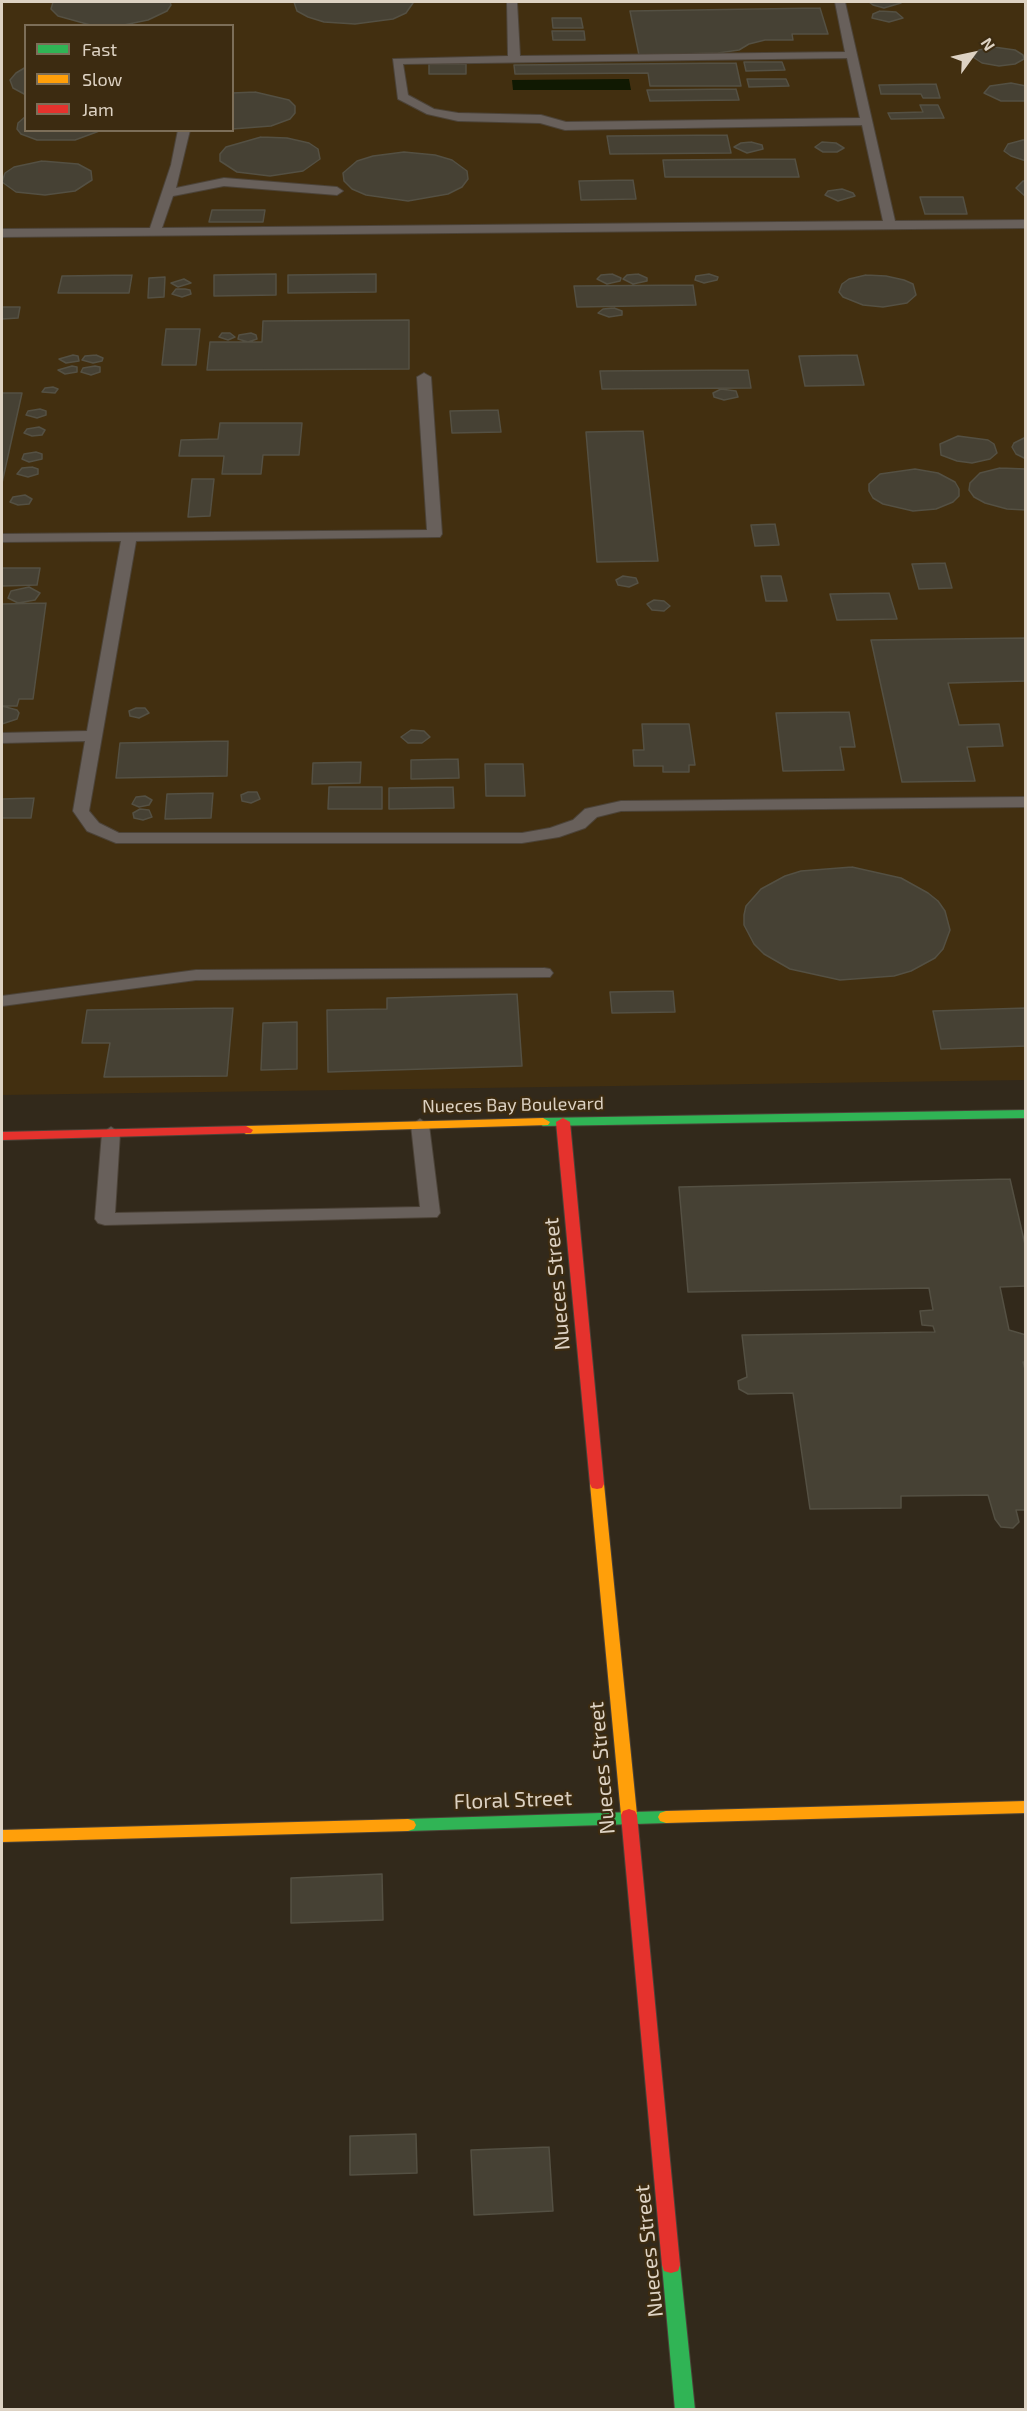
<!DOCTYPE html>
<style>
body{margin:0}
#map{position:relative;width:1027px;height:2411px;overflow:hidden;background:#32291b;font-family:"Exo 2",sans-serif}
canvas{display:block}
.frame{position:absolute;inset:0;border:3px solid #ddd2c3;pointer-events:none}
.legend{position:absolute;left:24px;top:24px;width:210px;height:108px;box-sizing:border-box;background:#3c2b11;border:2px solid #7c6e58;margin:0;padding:8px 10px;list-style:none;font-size:18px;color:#ddd2c3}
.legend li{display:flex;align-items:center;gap:12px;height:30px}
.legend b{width:30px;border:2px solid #7c6e58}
.north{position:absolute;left:943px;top:24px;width:60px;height:60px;-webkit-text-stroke:4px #3c2b11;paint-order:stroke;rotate:57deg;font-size:16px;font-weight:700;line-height:24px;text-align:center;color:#ddd2c3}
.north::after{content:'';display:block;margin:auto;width:21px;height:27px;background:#ddd2c3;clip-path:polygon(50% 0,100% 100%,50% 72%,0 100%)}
</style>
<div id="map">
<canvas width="1027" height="2411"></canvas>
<div class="frame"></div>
<ul class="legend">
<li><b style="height:8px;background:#30b455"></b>Fast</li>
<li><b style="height:8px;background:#ff9f0a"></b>Slow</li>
<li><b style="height:8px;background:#e5322d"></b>Jam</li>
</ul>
<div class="north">N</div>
</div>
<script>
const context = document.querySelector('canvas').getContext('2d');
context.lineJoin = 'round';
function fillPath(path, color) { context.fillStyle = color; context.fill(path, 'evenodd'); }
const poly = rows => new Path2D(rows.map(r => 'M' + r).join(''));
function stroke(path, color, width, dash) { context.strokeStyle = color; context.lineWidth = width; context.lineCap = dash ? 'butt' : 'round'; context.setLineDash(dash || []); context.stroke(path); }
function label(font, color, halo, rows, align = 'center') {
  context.font = font + ' "Exo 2",sans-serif'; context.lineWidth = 4.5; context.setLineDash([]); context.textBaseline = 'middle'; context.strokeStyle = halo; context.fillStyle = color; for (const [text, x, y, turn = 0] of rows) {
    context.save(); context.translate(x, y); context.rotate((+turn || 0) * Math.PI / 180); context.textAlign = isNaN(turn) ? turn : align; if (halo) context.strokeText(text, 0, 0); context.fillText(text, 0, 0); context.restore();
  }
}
fillPath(poly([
 [2,2,1025,2,1025,1080,2,1095],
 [26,26,232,26,232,130,26,130]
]), '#422f10');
fillPath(poly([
 [629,79,631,90,513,90,512,80]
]), '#101902');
const building = poly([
 [53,2,170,2,171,5,167,11,148,20,119,26,94,26,58,16,51,9,53,2],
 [294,2,413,2,413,3,406,13,393,19,355,24,324,22,308,17,297,11,294,2],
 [869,2,900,2,901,3,884,8,873,5,869,2],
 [820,8,828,34,792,34,793,40,765,40,749,44,739,50,718,53,639,55,630,11,820,8],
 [880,11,896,12,903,18,889,22,872,18,873,14,880,11],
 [552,18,581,18,583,28,553,28,552,18],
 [552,31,584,31,585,40,553,40,552,31],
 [994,47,1015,50,1023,55,1024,59,1015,64,999,66,982,63,973,57,979,50,994,47],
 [744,62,782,62,785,70,746,71,744,62],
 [736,63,741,86,650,86,648,73,515,74,514,65,736,63],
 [429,64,466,64,466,74,429,74,429,64],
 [26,67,26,95,13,88,10,80,16,73,26,67],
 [747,79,786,79,789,86,749,87,747,79],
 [1011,83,1026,86,1026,101,1001,101,984,93,990,86,1011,83],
 [936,84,940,98,923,98,921,94,881,94,879,85,936,84],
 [736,89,739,100,650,101,647,90,736,89],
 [255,92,289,100,295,106,295,113,290,119,271,126,232,129,232,93,255,92],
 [920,105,938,105,944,118,891,119,888,113,923,112,920,105],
 [26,116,26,130,102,130,75,140,37,140,21,134,17,129,18,123,26,116],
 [727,135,731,153,610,154,607,136,727,135],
 [261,137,287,138,309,143,318,149,320,159,303,171,270,176,237,172,220,161,220,154,226,147,261,137],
 [1023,140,1026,140,1026,161,1011,156,1004,151,1008,144,1023,140],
 [751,142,762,145,763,149,747,153,734,147,741,143,751,142],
 [822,142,836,143,844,148,837,152,823,152,815,147,822,142],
 [404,152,435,155,452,160,467,171,468,179,462,187,448,194,408,201,366,195,352,189,344,181,343,173,357,161,373,156,404,152],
 [795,159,799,177,665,177,663,160,795,159],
 [42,161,78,164,91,171,92,180,75,191,45,195,16,192,2,182,5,173,14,167,42,161],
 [633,180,636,199,581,200,579,181,633,180],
 [1023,181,1026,181,1026,197,1016,188,1023,181],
 [842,189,853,193,855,196,838,201,825,195,828,191,842,189],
 [920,197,963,197,967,214,925,214,920,197],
 [212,210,265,210,263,222,209,222,212,210],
 [276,274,276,295,214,296,214,275,276,274],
 [376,274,376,292,288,293,288,275,376,274],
 [612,274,621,278,620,281,607,284,597,279,601,275,612,274],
 [638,274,647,278,647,281,633,284,623,279,627,275,638,274],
 [709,274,718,277,717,280,704,283,695,280,696,276,709,274],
 [132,275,129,293,58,293,62,276,132,275],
 [866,275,886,276,904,280,913,284,916,295,907,303,883,307,863,305,843,297,839,292,842,284,849,279,866,275],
 [165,277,164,297,148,298,149,278,165,277],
 [184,279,191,283,178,287,171,283,184,279],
 [693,285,696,305,577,307,574,286,693,285],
 [185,289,190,290,191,294,182,297,172,294,176,289,185,289],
 [2,307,20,307,18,318,2,319,2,307],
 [614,308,622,311,622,315,609,317,598,313,603,309,614,308],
 [409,320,409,369,207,370,210,342,262,342,263,321,409,320],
 [166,329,200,329,196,365,162,365,166,329],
 [230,333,235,337,228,340,219,337,222,333,230,333],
 [251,333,256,335,257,339,248,342,238,339,239,335,251,333],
 [73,355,78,356,79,361,66,363,59,359,73,355],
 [96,355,103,358,102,361,93,363,82,360,85,356,96,355],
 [857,355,864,385,805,386,799,356,857,355],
 [72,366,77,367,77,372,65,374,58,370,72,366],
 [95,366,100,367,100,372,91,375,81,372,83,368,95,366],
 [748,370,751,388,602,389,600,371,748,370],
 [53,387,58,389,55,393,42,392,45,388,53,387],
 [721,389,736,391,738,397,724,400,714,397,713,393,721,389],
 [2,393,22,393,2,483,2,393],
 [40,409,46,411,46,415,37,418,26,415,28,411,40,409],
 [498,410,501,432,452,433,450,411,498,410],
 [220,423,302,423,299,455,263,455,261,474,222,474,224,456,179,456,181,440,218,439,220,423],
 [39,427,45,430,42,435,32,436,24,433,27,429,39,427],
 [643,431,658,561,597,562,586,432,643,431],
 [958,436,988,440,994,444,997,453,990,459,972,463,957,461,941,455,940,444,958,436],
 [1026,437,1026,459,1016,454,1012,447,1014,443,1026,437],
 [36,452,42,454,42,459,29,462,22,459,24,454,36,452],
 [32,467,38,469,38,474,28,477,17,474,22,468,32,467],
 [1000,468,1026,469,1026,510,1007,509,985,503,974,497,969,490,970,483,980,473,1000,468],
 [915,469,938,473,955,482,959,489,959,496,953,502,936,509,913,511,883,504,873,498,869,491,869,484,880,474,915,469],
 [192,479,214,479,210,516,188,517,192,479],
 [25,495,32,499,29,504,18,505,10,502,13,497,25,495],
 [775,524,779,545,755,546,751,525,775,524],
 [945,563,952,588,919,589,912,564,945,563],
 [2,568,40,568,37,585,2,586,2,568],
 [623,576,636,578,638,583,629,587,618,585,616,580,623,576],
 [761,576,781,576,787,601,766,601,761,576],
 [29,587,40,593,35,600,18,603,8,598,11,591,29,587],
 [889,593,897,619,837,620,830,594,889,593],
 [654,600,664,601,670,606,664,611,652,610,647,604,654,600],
 [46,603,33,699,19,699,17,706,2,706,2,604,46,603],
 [1026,638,1026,681,948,683,959,725,999,724,1003,746,967,747,975,781,902,782,871,640,1026,638],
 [2,706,17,710,19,713,17,719,2,724,2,706],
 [136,708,145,708,149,713,139,718,130,716,129,711,136,708],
 [849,712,855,747,840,747,844,770,783,771,776,713,849,712],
 [642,724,689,724,695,765,689,765,689,772,663,772,663,766,634,766,633,750,644,750,642,724],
 [411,730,424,731,430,737,422,743,408,743,401,737,411,730],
 [228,741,227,776,116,778,120,743,228,741],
 [458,759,459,778,411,779,411,760,458,759],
 [361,762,360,783,312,784,313,763,361,762],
 [485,764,523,764,525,796,486,796,485,764],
 [329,787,382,787,382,809,328,809,329,787],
 [453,787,454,808,389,809,389,788,453,787],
 [248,792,257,792,260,799,251,803,242,801,241,795,248,792],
 [213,793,211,818,165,819,167,794,213,793],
 [145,796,152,800,149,805,139,807,132,804,136,797,145,796],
 [34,798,31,818,2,818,2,799,34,798],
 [140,809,149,810,152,817,143,820,134,818,133,813,140,809],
 [852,867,901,878,928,893,938,901,945,911,950,930,943,949,935,958,911,971,894,976,840,980,790,969,764,954,754,944,744,925,744,915,746,906,761,889,785,876,801,871,852,867],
 [673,991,675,1012,612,1013,610,992,673,991],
 [517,994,522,1066,328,1072,327,1010,387,1009,387,998,517,994],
 [233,1008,227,1076,104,1077,110,1043,82,1043,87,1010,233,1008],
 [1026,1008,1026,1046,941,1049,933,1011,1026,1008],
 [297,1022,297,1069,261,1070,263,1023,297,1022],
 [1010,1179,1026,1249,1026,1286,1000,1287,1009,1330,1026,1335,1026,1362,1023,1362,1026,1373,1026,1510,1016,1510,1019,1522,1013,1528,1001,1527,995,1519,988,1495,901,1496,901,1508,810,1509,793,1393,748,1394,739,1389,738,1381,747,1377,742,1335,935,1332,933,1326,922,1325,920,1311,933,1310,929,1288,688,1292,679,1187,1010,1179],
 [382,1874,383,1920,291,1923,291,1878,382,1874],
 [416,2134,417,2173,350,2175,350,2136,416,2134],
 [549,2147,553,2211,474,2215,471,2150,549,2147]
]);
fillPath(building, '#464134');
stroke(building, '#545043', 1.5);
const lane = poly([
 [507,2,517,2,520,56,845,52,835,2,845,2,895,221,1026,220,1026,228,2,237,2,229,150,228,171,165,178,130,190,130,176,188,224,178,337,187,343,191,337,195,224,186,173,196,162,228,883,221,862,125,565,130,540,123,458,121,427,114,398,99,393,59,508,56,507,2],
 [847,58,860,118,566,122,541,115,458,113,434,109,408,95,403,64,847,58],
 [424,373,431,377,442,534,440,537,136,541,89,811,99,823,119,833,522,833,550,828,573,820,585,809,621,801,1026,797,1026,807,621,811,597,817,585,828,559,837,522,843,116,843,87,831,73,811,85,741,2,743,2,733,87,731,121,541,2,542,2,534,427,530,417,377,424,373],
 [544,968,550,969,553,973,550,977,196,980,2,1006,2,996,196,970,544,968],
 [420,1119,429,1125,440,1213,437,1217,105,1225,98,1223,95,1219,102,1133,111,1127,120,1133,115,1213,420,1207,411,1125,420,1119]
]);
const fast = poly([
 [1026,1110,1026,1118,543,1126,536,1122,543,1118,1026,1110],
 [666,1811,672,1813,674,1817,672,1821,666,1823,408,1831,402,1829,400,1825,402,1821,408,1819,666,1811],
 [671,2257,678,2259,680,2265,695,2410,675,2410,662,2265,664,2259,671,2257]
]);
const slow = poly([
 [543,1118,550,1122,548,1125,246,1134,239,1130,246,1126,543,1118],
 [597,1479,602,1480,604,1484,637,1815,635,1819,629,1821,623,1819,621,1815,590,1484,592,1480,597,1479],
 [1026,1801,1026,1813,666,1823,660,1821,658,1817,660,1813,666,1811,1026,1801],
 [408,1819,414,1821,416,1825,414,1829,408,1831,2,1842,2,1830,408,1819]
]);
const jam = poly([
 [563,1118,570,1122,604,1484,602,1488,597,1489,592,1488,590,1484,556,1122,563,1118],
 [246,1126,253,1130,251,1133,2,1140,2,1132,246,1126],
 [629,1809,635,1811,637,1815,680,2265,678,2271,671,2273,664,2271,662,2265,621,1815,623,1811,629,1809]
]);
stroke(lane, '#4c4338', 2);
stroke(fast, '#4c4338', 2);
stroke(slow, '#4c4338', 2);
stroke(jam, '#4c4338', 2);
fillPath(lane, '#68605b');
fillPath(fast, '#30b455');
fillPath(slow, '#ff9f0a');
fillPath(jam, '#e5322d');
label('18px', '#ddd2c3', '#3c2b11', [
 ["Nueces Bay Boulevard",513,1105,-1]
]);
label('21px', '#ddd2c3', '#3c2b11', [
 ["Nueces Street",557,1284,-95],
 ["Nueces Street",602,1768,-95],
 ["Floral Street",513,1800,-2],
 ["Nueces Street",649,2251,-96]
]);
</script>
